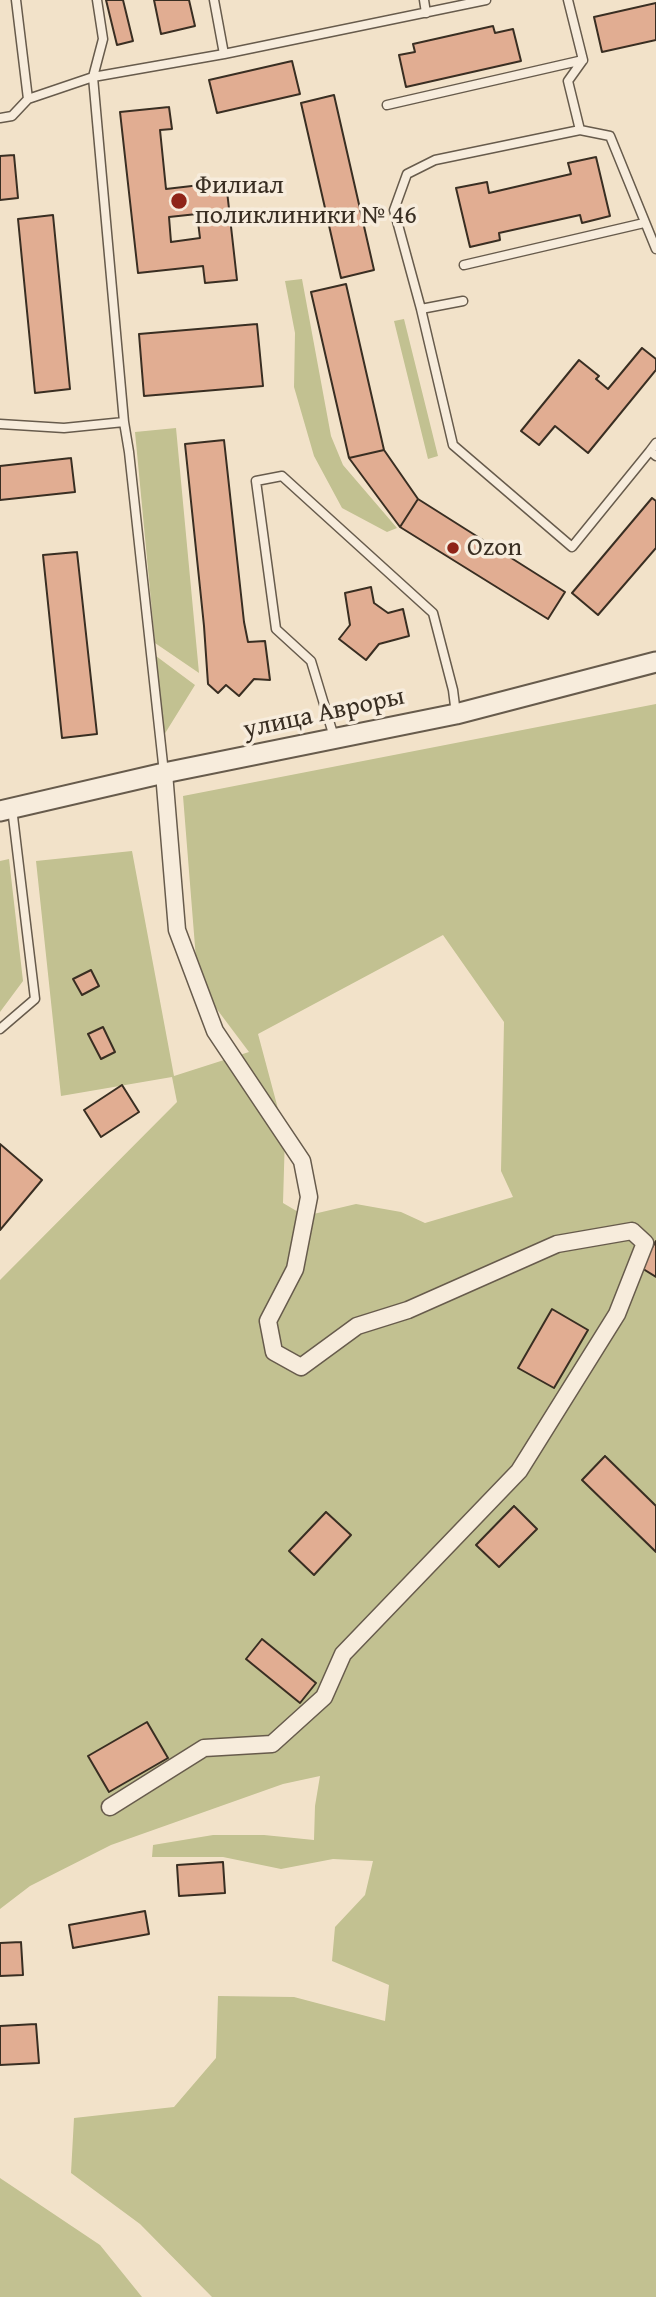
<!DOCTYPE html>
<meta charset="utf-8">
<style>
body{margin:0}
canvas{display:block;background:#f2e2c9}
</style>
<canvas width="656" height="2297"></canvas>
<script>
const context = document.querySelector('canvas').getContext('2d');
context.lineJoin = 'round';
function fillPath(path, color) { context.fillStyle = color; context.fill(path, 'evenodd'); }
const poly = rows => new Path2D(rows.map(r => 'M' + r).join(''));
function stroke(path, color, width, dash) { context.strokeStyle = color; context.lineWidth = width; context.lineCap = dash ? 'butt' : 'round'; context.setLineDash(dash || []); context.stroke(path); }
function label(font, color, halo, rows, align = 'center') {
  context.font = font + ' "Gentium Book Plus",serif'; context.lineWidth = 7; context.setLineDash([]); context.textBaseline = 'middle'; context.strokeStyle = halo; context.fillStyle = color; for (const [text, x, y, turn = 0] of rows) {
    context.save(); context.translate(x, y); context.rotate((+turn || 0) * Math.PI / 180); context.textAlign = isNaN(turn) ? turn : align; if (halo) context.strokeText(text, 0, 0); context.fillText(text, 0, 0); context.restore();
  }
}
fillPath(poly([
 [302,279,331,436,343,465,397,528,387,532,342,508,314,456,294,387,295,333,285,281],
 [404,319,438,456,428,459,394,321],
 [176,428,199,673,155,643,135,432],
 [156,656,195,685,164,735],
 [656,704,656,2297,212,2297,140,2224,71,2173,74,2118,174,2107,216,2058,218,1996,294,1997,385,2021,389,1985,332,1961,335,1927,365,1895,373,1861,333,1859,281,1869,223,1857,152,1857,153,1845,213,1835,264,1835,314,1840,315,1806,320,1776,283,1784,111,1845,30,1886,0,1909,0,1280,177,1102,172,1077,61,1096,36,861,132,851,174,1076,249,1052,198,984,183,796],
 [443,935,504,1022,501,1171,513,1197,425,1223,401,1212,356,1204,305,1216,283,1203,285,1135,258,1034],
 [9,859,23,981,0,1012,0,861],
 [0,2178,100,2245,142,2297,0,2297]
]), '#c2c191');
const building = poly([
 [106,0,123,0,133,41,117,45,106,0],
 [154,0,189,0,195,26,161,34,154,0],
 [656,3,656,40,602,52,594,17,656,3],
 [493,26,495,33,513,29,521,61,406,87,399,55,415,52,413,44,493,26],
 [292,61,300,94,217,113,209,80,292,61],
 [334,95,374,270,341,278,301,103,334,95],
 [169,107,172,129,160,130,166,189,226,182,237,280,205,283,203,266,138,273,120,112,169,107],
 [197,214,200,238,171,242,169,217,197,214],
 [14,155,18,198,0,200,0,156,14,155],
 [596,157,610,216,582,223,580,215,499,233,500,240,470,247,456,188,487,182,489,193,571,174,568,163,596,157],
 [53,215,70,389,35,393,18,219,53,215],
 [346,284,384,450,349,458,311,292,346,284],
 [257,324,263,386,144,396,139,334,257,324],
 [642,348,656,359,656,370,588,453,555,426,539,445,521,431,579,360,599,376,596,379,608,389,642,348],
 [224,440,244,622,248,642,265,641,270,680,254,679,239,696,226,685,218,693,208,684,204,626,185,444,224,440],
 [384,450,418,499,400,527,349,458,384,450],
 [71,458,75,492,0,500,0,466,71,458],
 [652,498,656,501,656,548,598,615,572,593,652,498],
 [418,499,565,592,548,619,400,527,418,499],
 [77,552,97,734,62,738,43,555,77,552],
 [371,587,374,603,388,613,403,609,409,636,379,644,366,660,339,639,350,625,345,593,371,587],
 [91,970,99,986,82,995,73,979,91,970],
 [103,1027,115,1052,101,1059,88,1034,103,1027],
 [122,1085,139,1112,101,1137,84,1110,122,1085],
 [0,1144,42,1180,0,1230,0,1144],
 [656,1241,656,1277,640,1267,656,1241],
 [552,1309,588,1330,554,1388,518,1368,552,1309],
 [605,1456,656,1506,656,1552,582,1480,605,1456],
 [514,1506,537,1529,499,1567,476,1545,514,1506],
 [326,1512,351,1535,314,1575,289,1551,326,1512],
 [262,1639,316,1683,300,1703,246,1659,262,1639],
 [147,1722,168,1758,109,1792,88,1756,147,1722],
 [223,1862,225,1893,179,1896,177,1865,223,1862],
 [145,1911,149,1934,73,1948,69,1925,145,1911],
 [21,1942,23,1975,0,1976,0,1943,21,1942],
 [36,2024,39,2063,0,2065,0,2026,36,2024]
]);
fillPath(building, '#e1ad92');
stroke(building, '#392e22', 2);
const service = poly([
 [16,0,28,99],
 [97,0,103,39,93,77,124,422,129,452,164,773],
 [214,0,224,54],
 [424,0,426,13],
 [568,0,583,60,568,81,580,130,610,136,656,249],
 [387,105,583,60],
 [0,118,12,116,28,99,93,77,224,54,486,0],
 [580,130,435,160,407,174,394,210,421,309,453,445,572,547,650,451],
 [464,265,644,223],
 [421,309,463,301],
 [0,424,64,428,124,422],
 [656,443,650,451,656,456],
 [334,737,311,661,276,629,256,481,282,476,433,613,453,690,456,714],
 [0,1029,35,999,12,808]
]);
const minor = poly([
 [110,1807,204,1748,272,1744,324,1697,343,1654,519,1471,617,1314,645,1243,632,1231,557,1244,408,1310,357,1326,301,1367,274,1352,268,1321,295,1269,309,1197,302,1161,215,1031,177,930,164,773]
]);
const tertiary = poly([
 [0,811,164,773,456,714,656,662]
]);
stroke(service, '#675b4c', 11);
stroke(minor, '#675b4c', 19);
stroke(tertiary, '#675b4c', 23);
stroke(service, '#f7ecdc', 8);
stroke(minor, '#f7ecdc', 16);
stroke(tertiary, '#f7ecdc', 19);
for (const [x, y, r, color] of [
 [179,201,9,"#8f2418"],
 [453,548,7,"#8f2418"]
]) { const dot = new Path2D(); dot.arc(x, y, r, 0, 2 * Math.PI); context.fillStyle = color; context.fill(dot); stroke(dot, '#f7ecdc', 2.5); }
label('26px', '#392e22', '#f7ecdc', [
 ["Филиал",195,186],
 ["поликлиники № 46",195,216],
 ["Ozon",467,548]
], 'left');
label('26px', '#392e22', '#f7ecdc', [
 ["улица Авроры",324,714,-12]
]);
</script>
